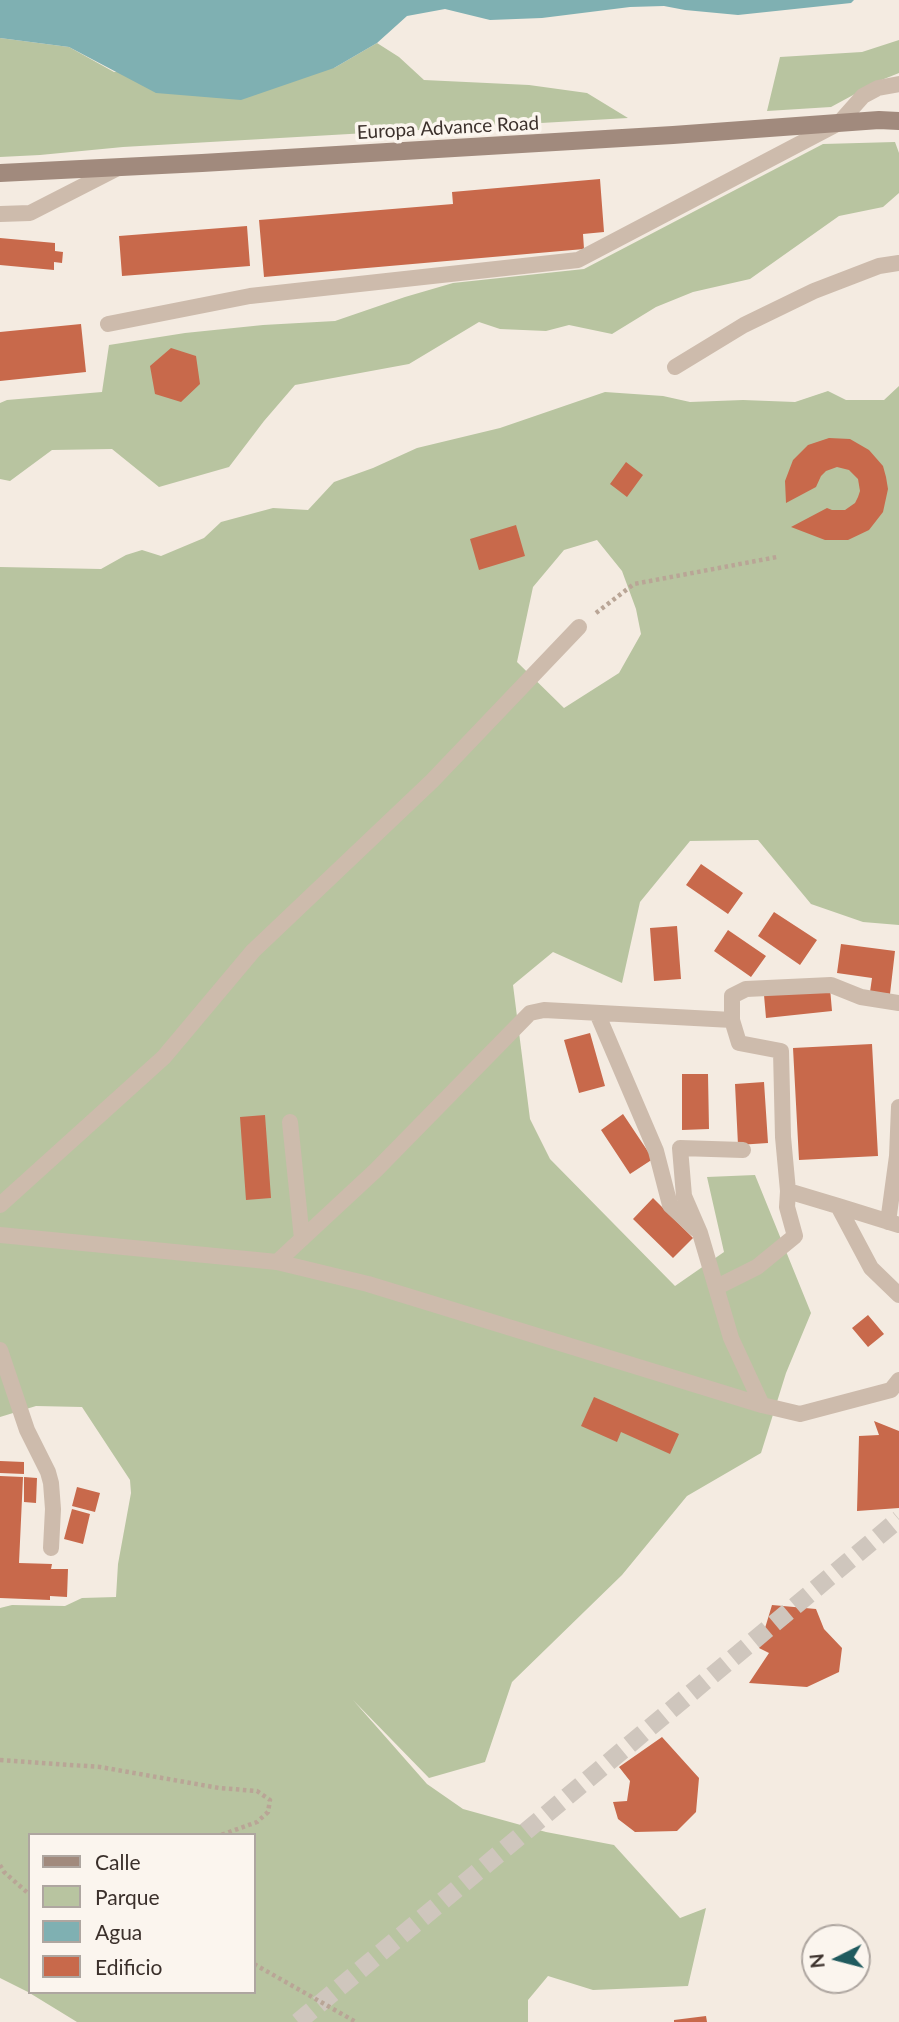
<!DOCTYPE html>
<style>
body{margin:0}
#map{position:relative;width:899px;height:2022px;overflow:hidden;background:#f4ebe1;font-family:Lato,sans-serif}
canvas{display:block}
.legend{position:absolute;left:28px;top:1833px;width:228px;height:161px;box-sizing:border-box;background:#fbf5ee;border:2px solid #aea6a0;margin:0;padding:9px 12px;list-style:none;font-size:21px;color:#3b302b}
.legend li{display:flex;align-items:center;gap:14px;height:35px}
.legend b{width:35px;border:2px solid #aea6a0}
.north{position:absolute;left:801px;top:1924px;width:70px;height:70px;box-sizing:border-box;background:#fbf5ee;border:2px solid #aea6a0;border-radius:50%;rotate:264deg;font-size:19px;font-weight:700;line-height:28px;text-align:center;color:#3b302b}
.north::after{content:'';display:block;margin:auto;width:24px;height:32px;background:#1f5a5e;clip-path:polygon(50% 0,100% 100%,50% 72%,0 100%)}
</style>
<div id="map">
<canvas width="899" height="2022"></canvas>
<ul class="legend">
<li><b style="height:9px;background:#a18a7d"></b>Calle</li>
<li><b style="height:19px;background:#b8c4a0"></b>Parque</li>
<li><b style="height:19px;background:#7fb0b2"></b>Agua</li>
<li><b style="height:19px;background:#c8694b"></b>Edificio</li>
</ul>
<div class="north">N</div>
</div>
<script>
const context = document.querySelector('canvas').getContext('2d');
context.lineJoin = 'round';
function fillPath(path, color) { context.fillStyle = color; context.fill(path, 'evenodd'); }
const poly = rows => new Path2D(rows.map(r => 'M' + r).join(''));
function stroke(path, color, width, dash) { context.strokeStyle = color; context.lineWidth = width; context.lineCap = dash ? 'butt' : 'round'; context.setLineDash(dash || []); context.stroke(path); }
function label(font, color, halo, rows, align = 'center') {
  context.font = font + ' Lato,sans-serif'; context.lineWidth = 7; context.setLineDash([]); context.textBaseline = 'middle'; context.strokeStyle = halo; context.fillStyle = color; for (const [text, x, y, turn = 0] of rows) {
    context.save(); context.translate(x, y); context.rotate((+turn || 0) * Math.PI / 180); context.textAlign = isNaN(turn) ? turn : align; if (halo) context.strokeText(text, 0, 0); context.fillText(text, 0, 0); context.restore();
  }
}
fillPath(poly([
 [0,38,69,47,114,72,334,68,377,43,399,57,424,80,529,85,587,93,628,118,123,147,40,155,0,157],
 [899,40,899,73,879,81,831,107,767,111,780,57,862,52],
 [895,142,899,153,899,193,883,207,839,216,750,279,693,292,656,307,612,334,569,325,546,331,500,329,479,322,409,364,295,385,264,421,229,467,159,487,112,449,52,450,10,481,0,479,0,403,7,400,102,392,109,345,185,333,263,325,335,321,405,297,453,283,584,269,823,144],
 [899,386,899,925,863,922,811,904,758,840,690,841,640,902,622,983,553,952,513,985,530,1119,550,1159,675,1286,724,1252,707,1177,755,1175,811,1313,786,1373,761,1453,687,1496,622,1575,512,1682,485,1762,429,1778,353,1700,427,1784,463,1809,546,1832,614,1845,680,1918,706,1908,688,1986,593,1990,548,1976,528,2000,528,2022,77,2022,28,1992,0,1978,0,1608,12,1605,65,1606,82,1598,116,1597,118,1564,131,1493,130,1480,82,1407,36,1406,0,1417,0,567,101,569,126,555,142,550,161,556,204,538,221,522,273,508,308,510,334,482,373,468,417,448,500,428,605,392,663,396,690,402,743,400,795,402,828,391,846,400,884,400],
 [597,540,622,571,636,609,641,634,619,673,564,708,517,662,533,587,564,550],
 [30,1835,254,1835,254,1992,30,1992]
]), '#b8c4a0');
fillPath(poly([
 [0,0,854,0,851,3,738,15,685,10,664,6,630,7,542,18,490,20,445,9,407,16,377,43,334,68,241,100,156,93,69,47,0,38]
]), '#7fb0b2');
fillPath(poly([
 [600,179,604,232,583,234,584,249,264,277,259,220,453,204,452,192],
 [247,226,250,266,122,276,119,236],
 [0,238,55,243,55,251,63,252,62,263,54,262,54,270,0,265],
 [81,324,86,372,0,381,0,332],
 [171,348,196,356,200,384,181,402,155,394,150,366],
 [829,438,850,439,869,450,883,466,886,477,888,489,883,512,869,530,848,540,825,540,791,527,827,508,832,510,845,510,855,503,858,497,860,491,858,479,849,470,837,467,826,471,821,476,816,487,786,503,785,481,793,460,808,445],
 [626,462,643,475,627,497,610,484],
 [516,525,525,556,479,570,470,539],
 [701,864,743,893,728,914,686,885],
 [774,912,817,940,800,965,758,936],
 [677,926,681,979,654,981,650,928],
 [728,930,766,956,751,977,714,951],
 [841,944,895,951,890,994,870,992,872,978,837,973],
 [830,988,832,1011,766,1018,764,995],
 [590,1033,605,1086,579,1093,564,1040],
 [872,1044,878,1156,799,1160,793,1048],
 [682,1074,708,1074,709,1129,682,1130],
 [764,1082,768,1143,738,1145,735,1084],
 [623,1114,653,1159,630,1174,601,1130],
 [265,1115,271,1198,246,1200,240,1117],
 [653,1198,693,1238,673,1258,633,1219],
 [868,1315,884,1334,868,1347,852,1328],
 [594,1397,679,1434,670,1454,621,1432,617,1442,581,1426],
 [874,1421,899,1431,899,1508,857,1511,859,1436,879,1435],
 [0,1461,24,1462,24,1474,0,1473],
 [0,1476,23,1477,19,1563,52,1564,51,1569,68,1569,67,1597,50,1596,50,1600,0,1598],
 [24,1477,37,1478,36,1503,24,1502],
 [77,1487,100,1493,95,1512,72,1506],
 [72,1509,90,1514,83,1544,64,1539],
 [772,1605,816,1609,824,1629,842,1648,839,1672,807,1687,749,1683,769,1653,759,1648],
 [662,1737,699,1778,696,1812,677,1831,635,1832,618,1819,613,1802,627,1801,630,1781,619,1767],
 [706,2016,707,2022,674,2022,674,2020]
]), '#c8694b');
stroke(poly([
 [298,2022,899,1519]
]), '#cfc6bd', 18, [18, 9]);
stroke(poly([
 [596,613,634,584,777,557],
 [0,1760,100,1767,219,1788,257,1791,270,1800,268,1812,257,1822,221,1835],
 [0,1865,4,1872,30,1895],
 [254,1964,356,2022]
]), '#b9a596', 4.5, [3.5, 3.5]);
stroke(poly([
 [0,214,30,213,118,168],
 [108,324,250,296,578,260,839,123,863,96,878,88,899,84],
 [675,367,744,325,814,291,879,266,899,263],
 [597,1013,656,1151,670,1205,696,1229],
 [732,1020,732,996,746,989,831,985,861,997,899,1003],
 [290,1122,302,1239],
 [743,1150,680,1148,684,1196,700,1233,731,1338,762,1405],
 [0,1205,164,1057,253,951,432,781,579,627],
 [888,1222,897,1156,899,1107],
 [899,1225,838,1206,871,1268,899,1295],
 [0,1235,277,1262,368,1284,762,1405,800,1414,891,1390,899,1380],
 [277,1262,376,1170,530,1013,544,1010,732,1020,739,1043,781,1051,783,1137,788,1191,838,1206],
 [717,1287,757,1267,795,1236,787,1207,788,1191],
 [0,1350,27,1430,48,1472,51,1483,53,1509,51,1548]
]), '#cdbbac', 16);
stroke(poly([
 [0,173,202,163,673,135,879,120,899,121]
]), '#a18a7d', 18);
label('19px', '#3b302b', '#fbf5ee', [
 ["Europa Advance Road",448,128,-3]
]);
</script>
